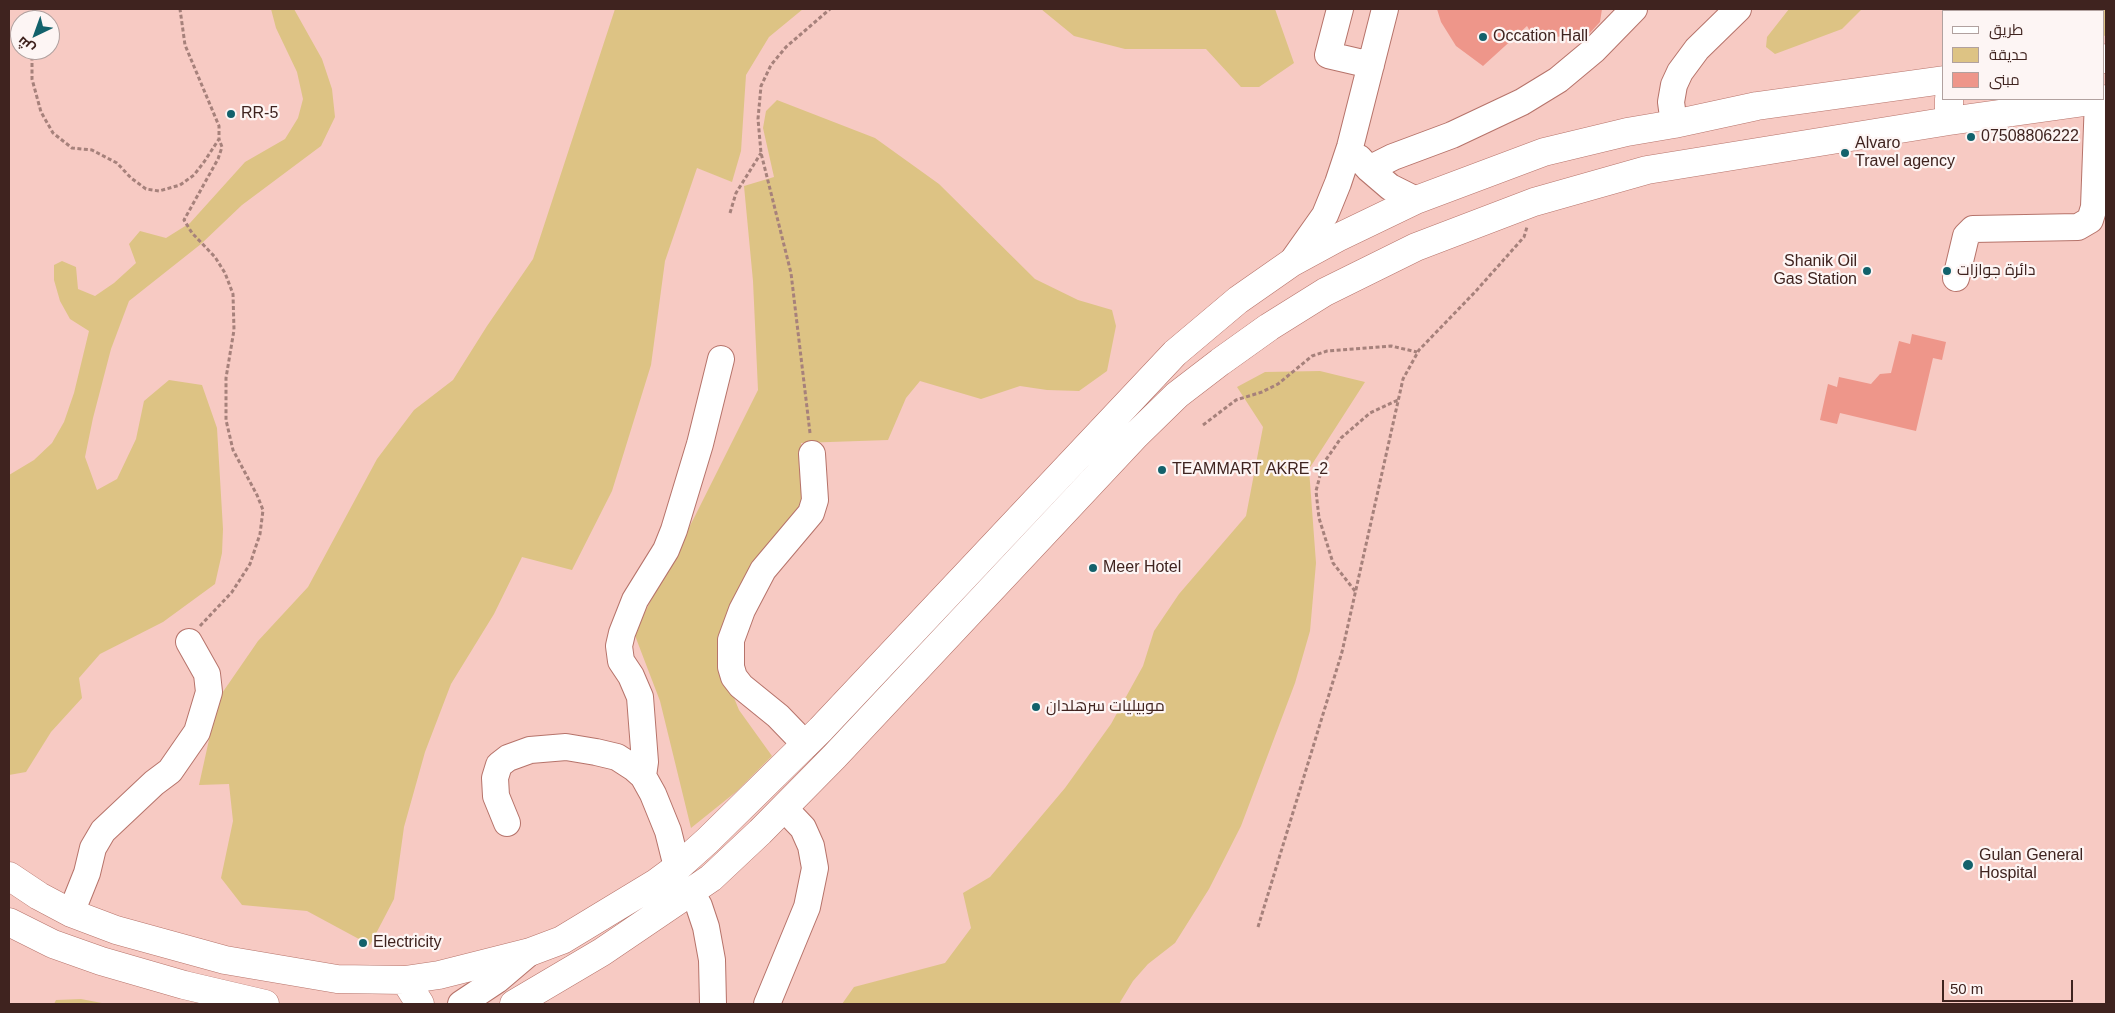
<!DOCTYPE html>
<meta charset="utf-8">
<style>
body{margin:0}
#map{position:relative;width:2115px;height:1013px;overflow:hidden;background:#f7cac3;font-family:Helvetica,Cairo,sans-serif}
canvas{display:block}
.frame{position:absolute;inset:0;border:10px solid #3f231f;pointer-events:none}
.legend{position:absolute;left:1942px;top:10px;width:162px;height:90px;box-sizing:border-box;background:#fdf5f4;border:1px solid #b1a19f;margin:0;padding:6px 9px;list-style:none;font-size:15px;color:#3f231f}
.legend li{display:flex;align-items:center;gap:10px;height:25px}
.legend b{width:25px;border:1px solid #b1a19f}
.north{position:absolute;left:10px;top:10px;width:50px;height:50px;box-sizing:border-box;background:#fdf5f4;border:1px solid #b1a19f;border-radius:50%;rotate:222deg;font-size:14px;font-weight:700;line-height:20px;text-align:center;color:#3f231f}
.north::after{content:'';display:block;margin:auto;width:18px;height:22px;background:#13616b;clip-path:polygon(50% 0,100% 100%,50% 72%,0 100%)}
.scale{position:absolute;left:1942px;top:980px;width:131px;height:22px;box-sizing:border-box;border:2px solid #3f231f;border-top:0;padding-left:6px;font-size:15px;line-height:18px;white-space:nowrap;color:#3f231f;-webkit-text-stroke:4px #fdf5f4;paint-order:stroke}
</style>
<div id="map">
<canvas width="2115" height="1013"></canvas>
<div class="frame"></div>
<ul class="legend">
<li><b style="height:6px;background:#fff"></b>طريق</li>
<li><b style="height:14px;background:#ddc384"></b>حديقة</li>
<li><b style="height:14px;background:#ee968a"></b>مبنى</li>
</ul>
<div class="north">ش</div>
<div class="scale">50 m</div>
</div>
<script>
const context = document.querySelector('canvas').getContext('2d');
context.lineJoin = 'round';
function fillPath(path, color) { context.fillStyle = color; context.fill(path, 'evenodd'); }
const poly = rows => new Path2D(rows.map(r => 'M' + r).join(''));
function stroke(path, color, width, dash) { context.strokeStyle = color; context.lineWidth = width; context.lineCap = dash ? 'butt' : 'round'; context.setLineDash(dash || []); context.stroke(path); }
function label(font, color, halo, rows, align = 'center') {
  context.font = font + ' Helvetica,Cairo,sans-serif'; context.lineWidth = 4.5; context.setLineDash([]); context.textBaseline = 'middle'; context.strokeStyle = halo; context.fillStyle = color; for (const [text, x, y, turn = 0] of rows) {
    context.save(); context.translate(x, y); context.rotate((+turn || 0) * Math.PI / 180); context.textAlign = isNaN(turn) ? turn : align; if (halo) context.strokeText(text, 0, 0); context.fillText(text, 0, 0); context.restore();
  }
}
fillPath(poly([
 [271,9,294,9,322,59,332,89,335,117,321,146,242,205,201,244,129,301,111,349,93,418,85,457,97,490,117,479,136,439,144,401,169,380,202,385,217,428,223,529,222,553,215,584,163,622,100,654,79,678,82,698,51,732,26,772,9,775,9,475,34,460,52,443,64,422,74,393,89,331,70,319,60,301,54,280,54,265,62,261,76,267,78,289,95,296,114,283,136,263,129,244,140,231,166,238,190,223,245,162,285,139,298,118,303,99,297,72,276,28],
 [615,9,803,9,769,37,746,75,741,151,732,182,697,168,665,261,651,365,612,491,572,570,522,557,494,614,451,684,425,752,404,827,394,899,370,945,307,911,242,905,221,878,233,821,229,784,199,785,218,699,258,641,308,587,377,459,414,410,453,380,487,326,533,259],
 [1041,9,1275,9,1294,63,1259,87,1241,87,1206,49,1125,49,1074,36],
 [1789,9,1862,9,1842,29,1775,54,1766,47,1767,37],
 [2035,9,2106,9,2106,35,2104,36,2104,11,2029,11],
 [777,100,875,138,939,184,1035,279,1078,300,1112,310,1116,326,1107,371,1079,391,1047,390,1020,386,981,399,920,381,906,398,888,440,801,443,808,493,721,666,739,710,772,756,737,791,691,828,660,701,634,633,695,516,758,390,753,281,744,186,774,177,763,128,766,111],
 [1320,371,1365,382,1309,469,1316,563,1310,631,1295,683,1241,826,1209,889,1175,943,1148,964,1133,981,1119,1004,842,1004,854,987,945,963,971,928,963,893,990,877,1065,788,1111,724,1143,666,1154,631,1179,594,1246,516,1263,427,1237,387,1265,372],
 [81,999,107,1004,54,1004,56,1000]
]), '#ddc384');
fillPath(poly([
 [1437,9,1602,9,1600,22,1588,35,1534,38,1527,26,1483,66,1456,46,1441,22],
 [1912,334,1946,342,1942,360,1933,358,1916,431,1840,413,1837,424,1820,420,1828,384,1837,387,1839,377,1871,384,1880,374,1891,373,1899,341,1910,344]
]), '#ee968a');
const minor = poly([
 [1340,9,1328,55,1371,65],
 [1674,124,1671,102,1674,85,1680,72,1697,49,1738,9],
 [1359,158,1369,169,1390,187,1416,200],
 [1369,169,1393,157,1452,135,1522,102,1558,80,1594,50,1634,9],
 [1291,263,1325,215,1338,183,1350,147,1385,9],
 [1956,278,1966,236,1973,229,2078,227,2090,220,2094,207,2098,99],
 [806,745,778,716,741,686,734,677,731,667,731,640,742,610,763,570,811,513,815,500,812,454],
 [643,776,645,762,640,697,631,676,621,661,619,646,622,633,635,600,666,550,674,530,700,444,721,359],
 [507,823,496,796,495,778,499,765,508,758,530,750,566,747,596,752,617,757,634,768,643,776,653,794,668,831,677,867],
 [691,892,699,906,706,927,712,960,713,1004],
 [71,913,87,873,93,848,103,831,154,783,170,771,197,732,209,692,207,674,189,642],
 [461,1004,497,980,530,952],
 [767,1004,807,907,815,868,811,846,803,828,784,808]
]);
const highway = poly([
 [2104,59,2106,58],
 [1949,99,1949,121],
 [9,876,39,896,71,913,116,930,225,960,337,979,405,980,439,975,530,952,562,940,656,883,679,866,707,841,821,729,1175,353,1238,300,1291,263,1337,238,1416,200,1544,152,1627,132,1674,124,1757,106,1944,80],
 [9,922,53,944,101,961,184,985,265,1004],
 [405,980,420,1004],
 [514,1004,602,952,711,878,760,832,834,757,1136,435,1177,395,1220,362,1269,327,1325,292,1416,247,1534,202,1647,170,1949,121,2106,99]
]);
stroke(minor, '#b6736a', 28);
stroke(highway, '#b6736a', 29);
stroke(poly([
 [32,20,34,9],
 [32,50,32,79,41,112,53,133,72,148,92,150,117,163,131,178,146,189,159,191,180,185,194,175,204,162,219,139,219,126,185,45,180,9],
 [730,213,736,193,761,153],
 [1203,425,1236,400,1262,392,1278,384,1312,356,1327,351,1391,346,1417,352],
 [810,433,791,273,761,153,758,119,761,86,771,65,786,47,830,9],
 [1355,591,1333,563,1319,518,1316,491,1323,464,1341,438,1370,413,1398,400],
 [200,626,232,592,250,564,260,534,263,510,257,495,233,450,226,420,226,378,234,330,233,294,225,273,215,257,192,233,184,220,218,159,222,147,219,139],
 [1258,927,1342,652,1403,379,1419,350,1475,292,1524,237,1527,227]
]), '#a6817b', 3, [4, 2.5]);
stroke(minor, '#fff', 26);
stroke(highway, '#fff', 28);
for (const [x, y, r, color] of [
 [1483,37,5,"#13616b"],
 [231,114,5,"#13616b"],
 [1971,137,5,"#13616b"],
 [1845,153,5,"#13616b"],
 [1867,271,5,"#13616b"],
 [1947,271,5,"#13616b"],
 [1162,470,5,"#13616b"],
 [1093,568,5,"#13616b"],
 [1036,707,5,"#13616b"],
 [1968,865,6,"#13616b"],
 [363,943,5,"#13616b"]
]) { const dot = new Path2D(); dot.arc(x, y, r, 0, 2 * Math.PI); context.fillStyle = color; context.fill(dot); stroke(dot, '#fdf5f4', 2); }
label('16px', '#3f231f', '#fdf5f4', [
 ["Occation Hall",1493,37],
 ["RR-5",241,114],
 ["07508806222",1981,137],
 ["Alvaro",1855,144],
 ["Travel agency",1855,162],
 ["Shanik Oil",1857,262,"right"],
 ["Gas Station",1857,280,"right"],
 ["دائرة جوازات",1957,271],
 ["TEAMMART AKRE -2",1172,470],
 ["Meer Hotel",1103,568],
 ["موبيليات سرهلدان",1046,707],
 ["Gulan General",1979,856],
 ["Hospital",1979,874],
 ["Electricity",373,943]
], 'left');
</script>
